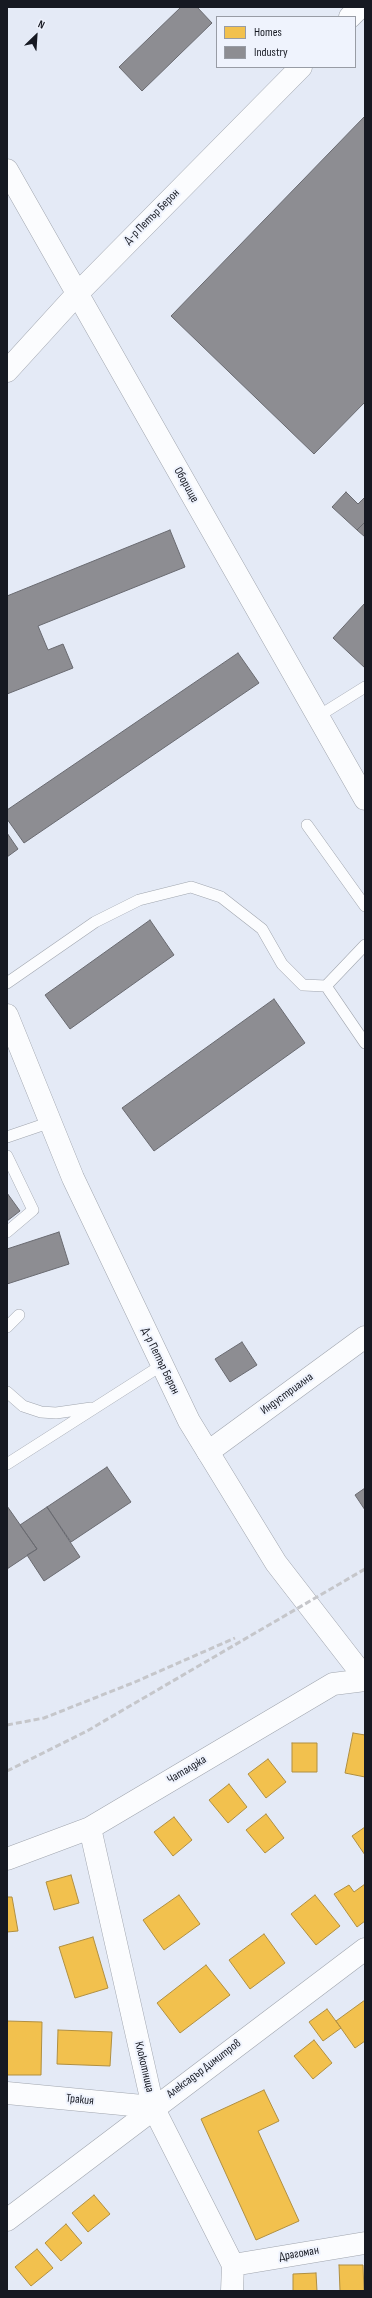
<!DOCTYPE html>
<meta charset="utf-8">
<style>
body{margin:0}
#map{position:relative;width:372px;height:2298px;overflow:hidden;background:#e4eaf6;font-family:"Sofia Sans Condensed",sans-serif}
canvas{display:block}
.frame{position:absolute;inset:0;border:8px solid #161922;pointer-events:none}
.legend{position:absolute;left:216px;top:16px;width:140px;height:52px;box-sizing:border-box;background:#eff3fd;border:1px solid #989ca5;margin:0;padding:5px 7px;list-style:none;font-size:12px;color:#161922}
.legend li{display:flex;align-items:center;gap:8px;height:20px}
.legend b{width:20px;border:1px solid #989ca5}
.north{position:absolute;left:16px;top:16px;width:40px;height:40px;-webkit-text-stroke:3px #eff3fd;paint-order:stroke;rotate:25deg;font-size:11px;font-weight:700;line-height:16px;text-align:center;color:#161922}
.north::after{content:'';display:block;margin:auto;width:14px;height:18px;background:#161922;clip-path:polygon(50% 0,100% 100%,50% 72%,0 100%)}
</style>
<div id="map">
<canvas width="372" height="2298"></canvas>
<div class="frame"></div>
<ul class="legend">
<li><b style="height:11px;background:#f2c14e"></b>Homes</li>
<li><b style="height:11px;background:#8d8d92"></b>Industry</li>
</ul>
<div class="north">N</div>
</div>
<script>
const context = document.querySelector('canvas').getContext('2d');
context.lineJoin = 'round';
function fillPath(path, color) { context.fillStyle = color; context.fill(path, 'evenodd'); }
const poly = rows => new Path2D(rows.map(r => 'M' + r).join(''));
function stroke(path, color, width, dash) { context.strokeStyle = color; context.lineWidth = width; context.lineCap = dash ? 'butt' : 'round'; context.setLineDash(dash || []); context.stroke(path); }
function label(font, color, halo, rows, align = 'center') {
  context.font = font + ' "Sofia Sans Condensed",sans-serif'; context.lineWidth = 4; context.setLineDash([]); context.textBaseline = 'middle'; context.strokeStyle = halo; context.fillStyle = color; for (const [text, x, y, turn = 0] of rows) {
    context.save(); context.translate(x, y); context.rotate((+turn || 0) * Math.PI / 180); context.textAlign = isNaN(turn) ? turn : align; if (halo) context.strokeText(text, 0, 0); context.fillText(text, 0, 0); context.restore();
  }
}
const homes = poly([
 [353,1733,365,1735,365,1777,345,1773,353,1733],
 [292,1743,317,1743,317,1772,292,1772,292,1743],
 [268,1759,286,1782,266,1798,248,1774,268,1759],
 [229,1784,247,1807,228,1823,209,1800,229,1784],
 [266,1814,284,1838,265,1853,246,1830,266,1814],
 [174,1817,192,1840,173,1856,154,1832,174,1817],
 [365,1827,365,1855,352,1836,365,1827],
 [71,1875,79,1903,54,1910,46,1882,71,1875],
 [365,1884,365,1921,357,1927,334,1894,349,1885,354,1892,365,1884],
 [179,1895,200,1924,164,1950,143,1920,179,1895],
 [315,1895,340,1926,316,1945,291,1914,315,1895],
 [7,1897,12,1897,18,1931,7,1932,7,1897],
 [264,1934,285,1963,250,1989,229,1960,264,1934],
 [93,1937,108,1988,75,1998,59,1947,93,1937],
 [206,1965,230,1995,180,2033,157,2003,206,1965],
 [365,2000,365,2041,355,2048,336,2021,365,2000],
 [327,2009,341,2028,323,2041,309,2022,327,2009],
 [7,2021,42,2022,41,2075,7,2075,7,2021],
 [58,2030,112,2032,110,2066,57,2064,58,2030],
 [314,2040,332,2063,313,2079,294,2056,314,2040],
 [264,2090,279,2121,258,2131,299,2221,256,2240,201,2119,264,2090],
 [94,2195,110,2214,88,2232,72,2213,94,2195],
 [66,2224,82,2243,61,2261,45,2243,66,2224],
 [37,2249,53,2268,31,2286,15,2267,37,2249],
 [339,2265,363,2265,364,2291,340,2291,339,2265],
 [316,2273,317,2291,293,2291,293,2274,316,2273]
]);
fillPath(homes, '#f2c14e');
stroke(homes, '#b08f41', 1);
const industry = poly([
 [181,7,197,7,212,23,142,91,119,67,181,7],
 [365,116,365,402,314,454,171,316,365,116],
 [346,492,358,504,365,497,365,522,357,530,332,507,346,492],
 [365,522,365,537,357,530,365,522],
 [170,530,185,567,38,626,48,650,63,644,73,668,7,694,7,596,170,530],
 [365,603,365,668,333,638,365,603],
 [238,653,259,683,24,843,7,819,7,810,238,653],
 [7,833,18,849,7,857,7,833],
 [150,920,174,955,70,1029,45,995,150,920],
 [274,999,305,1043,154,1151,122,1108,274,999],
 [7,1193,20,1211,7,1221,7,1193],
 [59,1232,69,1264,7,1284,7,1249,59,1232],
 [242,1342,257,1365,230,1382,215,1359,242,1342],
 [107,1467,131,1502,71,1542,47,1507,107,1467],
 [365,1488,365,1510,355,1495,365,1488],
 [7,1506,37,1549,7,1569,7,1506],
 [47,1507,80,1557,44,1581,27,1555,37,1549,20,1525,47,1507]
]);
fillPath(industry, '#8d8d92');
stroke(industry, '#696a70', 1);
const lane = poly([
 [317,717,365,687],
 [307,825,365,906],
 [7,983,95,922,139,900,191,887,221,897,262,929,282,964,303,985,326,986,365,945],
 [326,986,365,1043],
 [7,1137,51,1122],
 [7,1156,33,1210,7,1232],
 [7,1327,19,1315],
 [7,1392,23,1406,41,1412,56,1413,91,1408],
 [7,1464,162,1365]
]);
const street = poly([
 [7,170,365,799],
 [208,1452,365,1337],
 [90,1828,153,2107,233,2265,232,2291],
 [7,1859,90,1828,333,1684,365,1680],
 [7,2093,153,2107],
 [7,2220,365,1949],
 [233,2265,365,2243]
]);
const secondary = poly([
 [350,17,360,7],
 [7,371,78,293,301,67],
 [7,1015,73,1178,189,1421,276,1563,365,1678]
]);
stroke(lane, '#a0a5ae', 12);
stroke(street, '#a0a5ae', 23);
stroke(secondary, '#a0a5ae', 23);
stroke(lane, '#fbfcfe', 11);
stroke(street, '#fbfcfe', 22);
stroke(secondary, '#fbfcfe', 22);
stroke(poly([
 [7,1725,44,1718,135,1682,235,1638],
 [7,1771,87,1731,365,1569]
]), '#c5c6ca', 3, [6, 3]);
label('12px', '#161922', '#eff3fd', [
 ["Д-р Петър Берон",152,217,-45],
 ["Оборище",186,485,61],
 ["Д-р Петър Берон",160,1361,64],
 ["Индустриална",287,1394,-36],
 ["Чаталджа",187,1770,-31],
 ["Клокотница",144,2067,77],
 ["Алексадър Димитров",204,2069,-37],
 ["Тракия",80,2100,6],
 ["Драгоман",299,2254,-10]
]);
</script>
